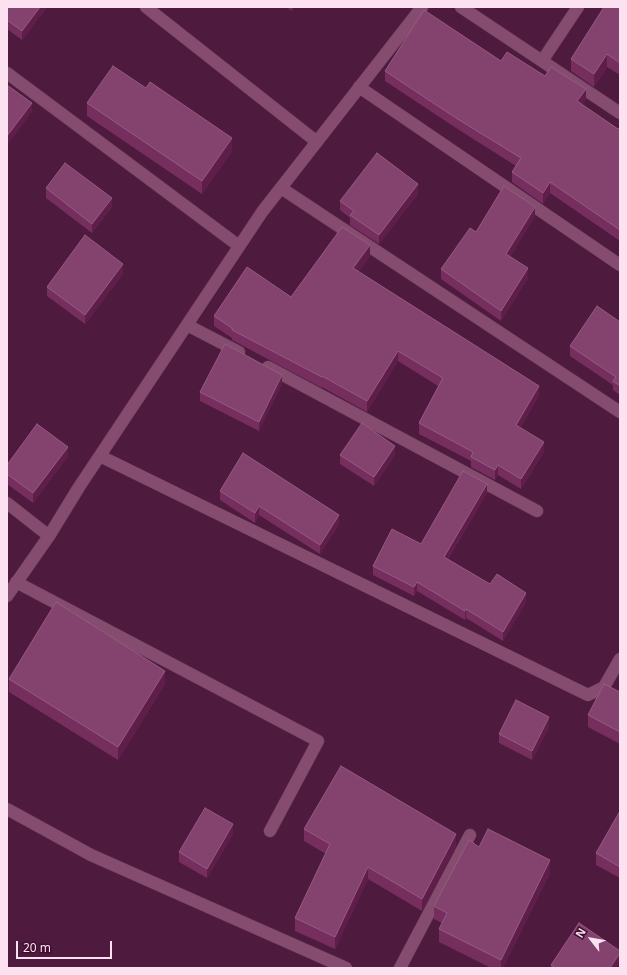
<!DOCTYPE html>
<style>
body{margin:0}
#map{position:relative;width:627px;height:975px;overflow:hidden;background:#4e1a3d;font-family:"Noto Sans",sans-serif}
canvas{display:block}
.frame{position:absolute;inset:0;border:8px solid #fce1f0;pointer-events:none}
.north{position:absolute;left:571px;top:919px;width:40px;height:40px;-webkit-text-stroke:3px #420f32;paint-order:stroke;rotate:301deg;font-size:11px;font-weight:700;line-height:16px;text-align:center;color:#fce1f0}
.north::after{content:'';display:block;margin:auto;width:14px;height:18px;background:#fce1f0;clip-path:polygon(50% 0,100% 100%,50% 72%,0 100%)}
.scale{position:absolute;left:16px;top:941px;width:96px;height:18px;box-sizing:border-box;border:2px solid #fce1f0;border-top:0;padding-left:5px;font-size:12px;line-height:14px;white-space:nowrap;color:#fce1f0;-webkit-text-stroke:3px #420f32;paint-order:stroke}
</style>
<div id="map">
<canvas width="627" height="975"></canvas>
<div class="frame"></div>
<div class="north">N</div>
<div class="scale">20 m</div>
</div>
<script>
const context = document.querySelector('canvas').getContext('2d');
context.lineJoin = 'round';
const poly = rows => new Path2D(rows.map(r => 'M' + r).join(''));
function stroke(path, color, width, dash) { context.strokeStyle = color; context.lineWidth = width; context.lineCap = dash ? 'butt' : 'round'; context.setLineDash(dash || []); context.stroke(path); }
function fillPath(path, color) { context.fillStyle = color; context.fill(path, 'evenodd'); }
const street = poly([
 [146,7,317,142],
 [461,7,620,113],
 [542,61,578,7],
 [7,73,239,246],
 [359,87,620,265],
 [281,188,620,412],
 [187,325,239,352],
 [268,367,537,511],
 [100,456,588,695,604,687,620,659],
 [7,503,49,536],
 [16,582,318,741,270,831],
 [7,596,49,536,79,487,262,212,422,7],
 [7,809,91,855,346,968],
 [400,968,470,835]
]);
stroke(street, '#663a58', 13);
stroke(street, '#854c70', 12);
fillPath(poly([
 [7,7,47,7,22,40,7,29],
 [286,7,295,7,292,11],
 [620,7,620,75,607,67,594,87,571,71,571,59],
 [501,61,545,76,586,99,582,105,618,129,620,127,620,241,550,193,543,204,512,182,512,172,516,166,456,128,385,81,385,71],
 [87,103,232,151,202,194,87,116],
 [46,188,112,207,92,233,46,198],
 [418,194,379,244,350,225,350,218,340,210,340,201],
 [535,216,510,257,528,278,501,321,441,279,441,269,476,232],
 [370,256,358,272,539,396,520,428,544,452,521,489,498,475,495,480,471,467,471,461,419,434,419,423,438,386,398,361,367,412,322,387,322,388,232,340,232,338,214,326,214,316,291,297],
 [123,274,85,324,47,296,47,287],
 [620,322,620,395,613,390,613,385,570,356,570,346],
 [282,384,259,431,200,401,200,392],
 [340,455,395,455,374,486,340,464],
 [68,456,33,503,7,484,7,465],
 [220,491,339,524,320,554,259,515,255,523,220,500],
 [487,493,448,559,490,584,526,602,503,641,466,618,465,620,417,591,414,596,373,575,373,566,421,544],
 [9,679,165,684,118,760,9,692],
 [620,692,620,744,588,727,588,715],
 [549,727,532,760,499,743,499,734],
 [620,811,620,878,596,865,596,853],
 [304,829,456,846,422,911,368,879,335,949,295,931,295,918,326,854,304,841],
 [233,834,207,878,179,862,179,852],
 [479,847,550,873,503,968,491,968,439,942,439,929,442,923,434,919,434,906],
 [620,962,616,968,551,968,551,965]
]), '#752e5e');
fillPath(poly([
 [40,7,47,7,22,40,22,31],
 [292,7,295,7,292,11],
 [607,54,607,67,594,87,594,74],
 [586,89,586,99,577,112,577,101],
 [32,103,32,112,7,146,7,136],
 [232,138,232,151,202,194,202,181],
 [550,182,550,193,543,204,543,193],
 [418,184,418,194,379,244,379,235],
 [112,198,112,207,92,233,92,224],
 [535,207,535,216,506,264,506,254],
 [370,245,370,256,353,279,353,268],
 [123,264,123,274,85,324,85,315],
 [528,268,528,278,501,321,501,311],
 [398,351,398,361,367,412,367,401],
 [282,375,282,384,259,431,259,422],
 [539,386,539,396,516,435,516,425],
 [544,442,544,452,521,489,521,479],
 [395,446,395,455,374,486,374,477],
 [68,447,68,456,33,503,33,493],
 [498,465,498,475,495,480,495,470],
 [487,484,487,493,444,565,444,557],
 [259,506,259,515,255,523,255,513],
 [339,515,339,524,320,554,320,545],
 [417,582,417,591,414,596,414,587],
 [526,593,526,602,503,641,503,632],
 [466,609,466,618,465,620,465,611],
 [165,671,165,684,118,760,118,747],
 [549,717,549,727,532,760,532,751],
 [233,824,233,834,207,878,207,869],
 [456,834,456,846,422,911,422,899],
 [550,860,550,873,503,968,501,968,501,960],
 [368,867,368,879,335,949,335,937],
 [620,953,620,962,616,968,610,968]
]), '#5f1e4a');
const building = poly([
 [7,7,40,7,22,31,7,20,7,7],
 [604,7,620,7,620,63,607,54,594,74,571,59,604,7],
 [424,10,501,61,507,52,545,76,551,67,586,89,577,101,618,129,620,127,620,230,550,182,543,193,512,172,521,158,456,118,385,71,424,10],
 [113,66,146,88,150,82,232,138,202,181,87,103,113,66],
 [7,85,32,103,7,136,7,85],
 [377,153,418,184,379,235,350,215,354,211,340,201,377,153],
 [65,163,112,198,92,224,46,188,65,163],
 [504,186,535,207,506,254,528,268,501,311,441,269,470,228,476,232,504,186],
 [342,227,370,245,353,268,539,386,516,425,544,442,521,479,498,465,495,470,471,457,473,452,419,423,443,378,398,351,367,401,322,376,322,377,232,330,232,328,214,316,247,267,291,297,342,227],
 [85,235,123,264,85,315,47,287,85,235],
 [597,306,620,322,620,386,613,381,616,377,570,346,597,306],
 [225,344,282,375,259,422,200,392,225,344],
 [362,423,395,446,374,477,340,455,362,423],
 [37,424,68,447,33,493,7,474,7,465,37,424],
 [243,453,339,515,320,545,259,506,255,513,220,491,243,453],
 [463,471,487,484,444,557,490,584,497,574,526,593,503,632,466,609,465,611,417,582,414,587,373,566,392,529,421,544,463,471],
 [56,602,165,671,118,747,9,679,56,602],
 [604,684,620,692,620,732,588,715,604,684],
 [516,700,549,717,532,751,499,734,516,700],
 [341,766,456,834,422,899,368,867,335,937,295,918,330,844,304,829,341,766],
 [205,808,233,824,207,869,179,852,205,808],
 [620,811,620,867,596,853,620,811],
 [488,829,550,860,501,960,439,929,447,913,434,906,469,840,479,847,488,829],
 [579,923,620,951,620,953,610,968,556,968,551,965,579,923]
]);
fillPath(building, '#84426e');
stroke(building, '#965b82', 1);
</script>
